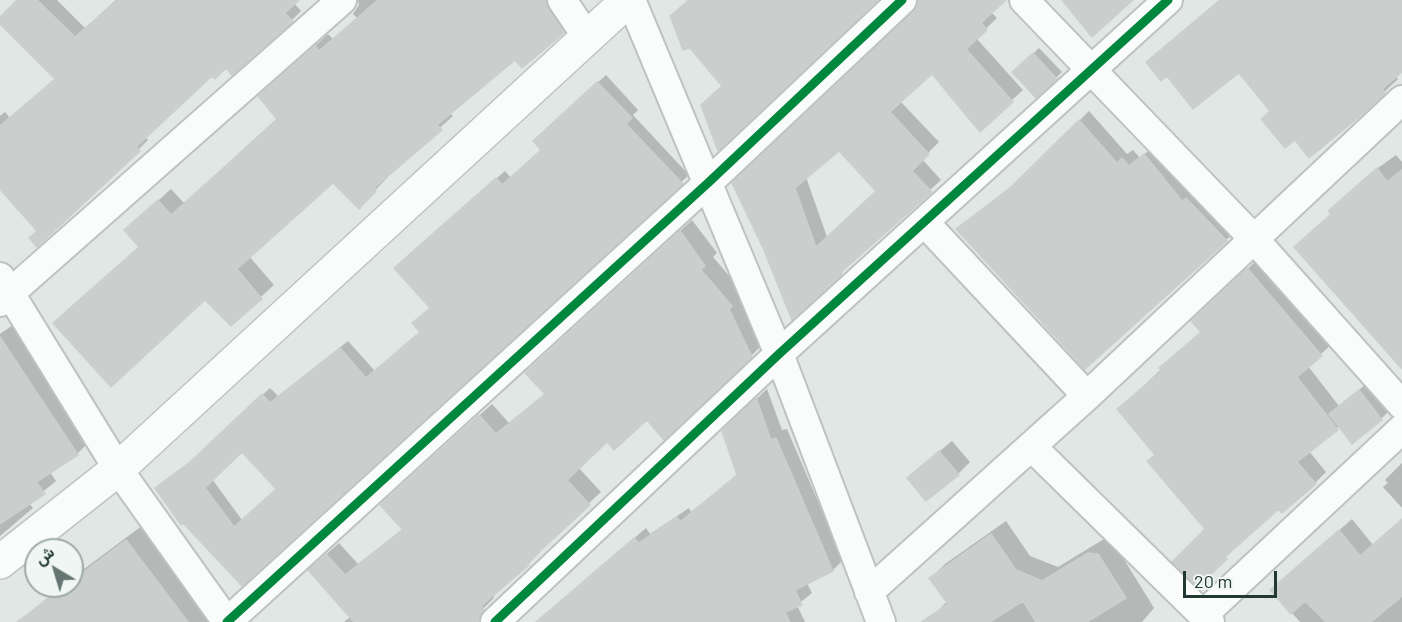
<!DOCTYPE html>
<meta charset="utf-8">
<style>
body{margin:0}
#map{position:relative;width:1402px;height:622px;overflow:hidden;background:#e1e7e5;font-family:Barlow,Vazirmatn,sans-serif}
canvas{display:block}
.north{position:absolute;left:24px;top:538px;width:60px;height:60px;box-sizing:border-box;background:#eff6f3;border:2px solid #9daaa7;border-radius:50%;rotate:322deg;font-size:16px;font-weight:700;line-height:24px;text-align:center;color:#213834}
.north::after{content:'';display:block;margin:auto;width:21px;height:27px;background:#647572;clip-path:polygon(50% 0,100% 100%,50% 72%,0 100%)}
.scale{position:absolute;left:1183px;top:571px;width:94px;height:27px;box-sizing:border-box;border:3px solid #213834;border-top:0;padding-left:8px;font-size:18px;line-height:21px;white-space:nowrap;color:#213834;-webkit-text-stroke:4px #eff6f3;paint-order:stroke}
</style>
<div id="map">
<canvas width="1402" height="622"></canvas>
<div class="north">ش</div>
<div class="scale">20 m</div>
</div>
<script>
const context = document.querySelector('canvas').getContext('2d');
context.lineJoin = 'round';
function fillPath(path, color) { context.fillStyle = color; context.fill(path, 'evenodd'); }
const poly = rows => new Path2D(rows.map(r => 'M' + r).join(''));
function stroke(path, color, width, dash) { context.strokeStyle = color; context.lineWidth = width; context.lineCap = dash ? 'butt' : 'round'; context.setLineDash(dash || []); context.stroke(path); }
fillPath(poly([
 [19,0,57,0,85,28,116,0,297,0,294,3,301,11,291,21,213,73,145,136,148,140,78,209,38,245,38,231,0,184,0,116,5,112,10,118,57,78,0,22],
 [358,0,565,0,576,19,522,66,515,58,450,113,453,116,386,176,388,177,359,207,333,181,249,256,274,285,231,324,205,298,140,246,126,230,171,189,185,204,279,118,273,84,328,34,333,39,357,18,353,14,359,5],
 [919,0,1003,0,991,12,997,18,976,38,1023,90,980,129,932,72,900,101,939,142,922,159,941,180,793,317,764,247,734,183,915,11],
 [839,149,878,190,827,237,806,177],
 [1220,0,1402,0,1402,70,1395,75,1398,79,1363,112,1272,110,1239,71,1148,62],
 [1039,48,1062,72,1036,96,1014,72],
 [606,75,638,110,633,115,689,175,242,584,157,488,200,454,270,388,278,396,348,341,375,371,421,332,431,308,403,260,505,171,511,178,542,150,543,133],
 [242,450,277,489,242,520,212,479],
 [1089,111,1127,154,1133,150,1140,158,1154,146,1236,231,1085,367,959,229,1023,177],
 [1396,155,1402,162,1402,364,1332,214,1338,203,1371,173],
 [692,220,717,253,713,257,744,293,764,343,751,356,607,440,578,467,601,492,538,550,540,552,528,564,493,594,494,598,469,622,344,622,351,616,322,558,339,543,358,564,404,528,394,493,492,404,509,423,546,393,539,360],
 [1259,258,1333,343,1308,366,1339,406,1371,380,1393,407,1381,419,1340,426,1309,451,1326,472,1315,483,1279,507,1236,545,1198,585,1207,529,1156,454,1119,409,1202,331,1205,309],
 [13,325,90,441,78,453,50,472,56,481,29,503,33,508,0,536,0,334],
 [767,389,782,430,787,429,843,560,833,570,807,583,812,593,797,605,805,622,541,622,561,601,646,528,650,534,689,508,691,512,738,474,734,420],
 [952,441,970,462,958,474,921,467],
 [1402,463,1402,508,1383,487,1388,483,1385,480],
 [1352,519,1373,545,1402,519,1402,622,1300,622,1272,590],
 [1006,521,1030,556,1058,567,1104,539,1112,540,1154,608,1142,622,932,622,930,618,948,601,931,578,945,564],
 [143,525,217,622,18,622,62,586,72,586,72,578]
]), '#0003');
const building = poly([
 [17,0,37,0,75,37,118,0,299,0,285,13,293,22,232,75,226,68,215,79,212,76,136,147,140,151,37,247,29,238,37,231,0,189,0,126,55,79,0,24,0,17,17,0],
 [378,0,546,0,548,9,564,33,522,68,515,60,437,125,442,130,374,188,376,191,359,209,333,183,237,269,262,299,231,326,205,300,111,387,53,323,139,247,124,230,158,200,171,215,221,170,277,119,258,96,315,46,319,51,378,0],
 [689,0,878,0,718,151,701,105,722,86,690,48,683,50,670,16,689,0],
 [918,0,1006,0,981,23,987,30,966,49,1013,102,980,132,932,74,890,112,929,154,912,171,932,192,841,272,842,274,792,320,763,248,732,183,913,12,918,0],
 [839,151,876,191,816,247,795,188,839,151],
 [1062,0,1133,0,1092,37,1062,0],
 [1220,0,1402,0,1402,72,1382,89,1385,93,1364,113,1309,158,1295,140,1285,148,1261,119,1270,111,1239,73,1193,109,1167,76,1161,81,1146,62,1220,0],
 [1033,53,1057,79,1036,98,1012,72,1033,53],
 [597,82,632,118,626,124,683,184,242,586,183,523,181,525,155,488,190,462,262,394,270,403,340,348,366,378,420,332,412,323,430,308,394,268,496,178,502,185,541,150,533,141,597,82],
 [242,452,276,489,234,527,205,488,242,452],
 [1079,120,1117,163,1122,158,1129,166,1144,154,1182,201,1186,198,1227,241,1085,369,956,229,1011,187,1079,120],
 [1377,168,1387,182,1402,170,1402,369,1294,247,1331,214,1328,211,1377,168],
 [680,231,705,266,701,270,732,306,729,309,752,357,664,440,647,420,614,450,607,442,567,480,590,505,527,563,529,565,481,606,484,610,479,622,354,622,308,570,326,554,345,575,403,530,380,505,479,415,496,434,545,394,525,373,680,231],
 [1247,268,1322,356,1297,377,1338,430,1297,462,1316,484,1282,513,1279,509,1225,557,1227,559,1198,587,1172,562,1205,529,1147,461,1155,455,1117,409,1162,371,1159,368,1201,332,1191,321,1247,268],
 [0,337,78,455,36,482,45,494,0,524,0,337],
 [1359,390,1382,420,1352,444,1329,414,1359,390],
 [756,398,771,440,776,438,833,571,795,590,802,605,785,612,790,622,536,622,634,538,639,543,677,517,680,522,737,475,722,431,756,398],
 [939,451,959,475,926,501,907,478,939,451],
 [1402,519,1402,596,1371,622,1326,622,1305,601,1291,614,1270,590,1339,530,1360,556,1402,519],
 [991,534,1016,570,1042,581,1088,553,1098,554,1126,598,1087,622,1036,622,1023,601,990,622,921,622,948,604,929,578,991,534],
 [126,540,188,622,17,622,65,586,72,586,72,581,126,540]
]);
fillPath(building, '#cacfce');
stroke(building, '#cad0ce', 1.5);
const street = poly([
 [562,0,587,37],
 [631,0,779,354,881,622],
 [1024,0,1254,239,1402,405],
 [925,223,1087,396],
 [0,277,118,469,227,622],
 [0,302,342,0],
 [1031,446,1210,622],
 [869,592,1087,396,1402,100],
 [1203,615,1402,429],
 [227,622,709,182,902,0],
 [495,622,779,354,1168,0]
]);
const secondary = poly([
 [0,562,118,469,628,0]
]);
stroke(street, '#bec3c2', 32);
stroke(secondary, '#bec4c2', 36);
stroke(street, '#fafbfb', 28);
stroke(secondary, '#fafbfb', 33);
stroke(poly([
 [227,622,709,182,902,0],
 [495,622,779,354,1168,0]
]), '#00873e', 9);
</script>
